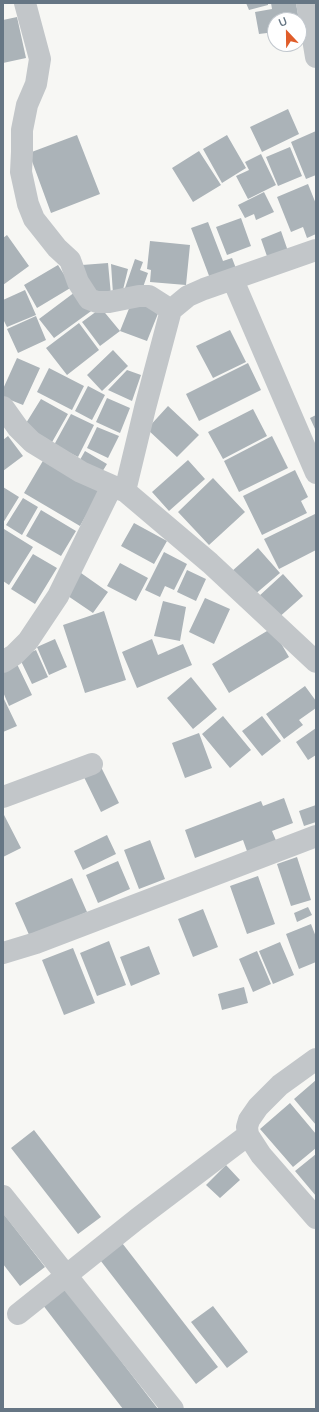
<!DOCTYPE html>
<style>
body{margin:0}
#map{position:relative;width:319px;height:1412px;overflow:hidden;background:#f7f7f4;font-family:Mulish,sans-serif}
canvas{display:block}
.frame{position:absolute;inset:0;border:4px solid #667684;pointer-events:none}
.north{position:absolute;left:267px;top:12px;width:40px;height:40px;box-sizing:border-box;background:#fff;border:1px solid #c2c8ce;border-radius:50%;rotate:338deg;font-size:11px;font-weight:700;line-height:16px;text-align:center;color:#667684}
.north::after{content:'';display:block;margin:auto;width:14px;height:18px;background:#e05d2a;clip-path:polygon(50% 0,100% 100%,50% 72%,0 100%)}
</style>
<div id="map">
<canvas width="319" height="1412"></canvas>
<div class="frame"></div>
<div class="north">U</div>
</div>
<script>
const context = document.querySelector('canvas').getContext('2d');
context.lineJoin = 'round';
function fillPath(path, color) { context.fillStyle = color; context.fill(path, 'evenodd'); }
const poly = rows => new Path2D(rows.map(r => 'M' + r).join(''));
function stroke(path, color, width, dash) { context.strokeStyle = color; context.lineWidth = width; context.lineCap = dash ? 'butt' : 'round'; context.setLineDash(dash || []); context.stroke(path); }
fillPath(poly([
 [246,3,268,3,268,5,249,10],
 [271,3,296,3,299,20,275,20,275,32,259,34,255,12,272,9],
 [17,17,26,58,3,63,3,20],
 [288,109,299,134,262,152,250,127],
 [316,131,316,175,306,179,291,142],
 [77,135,100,194,51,213,29,153],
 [227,135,246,168,222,183,203,149],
 [290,147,302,176,278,186,266,157],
 [199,151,221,185,193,202,172,168],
 [261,154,276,185,248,199,236,176,249,170,245,162],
 [308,184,316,204,316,234,307,238,303,227,291,232,277,197],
 [264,192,274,212,256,220,254,214,245,218,238,205],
 [241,218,251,246,227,255,216,227],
 [208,222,223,261,232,258,237,271,211,281,191,228],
 [281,231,289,254,269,262,261,239],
 [7,235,29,266,3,285,3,238],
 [150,241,190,245,186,285,150,282,151,270,147,269],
 [135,259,143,262,140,270,148,273,141,293,125,288],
 [108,263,111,295,90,297,82,265],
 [111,264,128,269,122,294,113,294],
 [58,265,72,287,37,308,24,285],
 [79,289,94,309,54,338,39,319],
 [25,290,36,315,7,327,3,319,3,300],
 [132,301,159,311,147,341,120,331],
 [101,308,120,331,100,346,82,322],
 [36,316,46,340,18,353,7,329],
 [79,323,99,350,67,375,46,348],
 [230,330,246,362,213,378,196,346],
 [113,350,128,366,102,391,87,375],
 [17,358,40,368,23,405,3,397,3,389],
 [248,363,261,390,199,421,186,394],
 [49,368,84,386,72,410,37,392],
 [127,370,141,375,132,401,108,390],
 [88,386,105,395,92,420,75,411],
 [107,398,130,408,120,433,96,422],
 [41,399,68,414,51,444,23,428],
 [168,406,199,435,177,457,147,429],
 [253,409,267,436,223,459,208,432],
 [71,414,94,425,78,457,54,445],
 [316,415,316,431,310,418],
 [97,427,119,436,108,458,87,448],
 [8,436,23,456,3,471,3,440],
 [272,436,288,468,239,492,224,461],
 [85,451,107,464,99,477,77,465],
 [44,459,100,491,80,526,24,493],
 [188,460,205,479,169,511,152,492],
 [295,470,308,497,301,501,307,513,262,535,243,496],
 [213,478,245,512,209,545,178,512],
 [3,487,19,497,3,523],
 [23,498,38,507,22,535,6,525],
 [41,510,76,531,61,556,26,536],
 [315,514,316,550,279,569,264,539],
 [134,523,167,541,154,564,121,546],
 [4,529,33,547,9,585,3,581],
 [258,548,280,573,253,596,231,572],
 [164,552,187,564,174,590,165,586,160,597,145,590],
 [33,554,57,568,35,604,11,589],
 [120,563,148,578,136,601,107,586],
 [187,570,206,579,196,601,177,592],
 [81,573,108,592,93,613,65,594],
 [283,574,303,596,277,619,258,597],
 [205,598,230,609,214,644,189,632],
 [163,601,186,607,180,641,154,636],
 [104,611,126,680,85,693,63,625],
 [272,628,289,657,229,693,212,664],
 [55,639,67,667,49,675,37,647],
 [152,639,158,655,183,644,192,665,137,688,122,652],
 [36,650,48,677,32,684,19,657],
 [16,662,32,695,9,706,3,692,3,668],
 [191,677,217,709,193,729,167,698],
 [305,686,316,701,316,708,299,720,303,725,284,739,266,714],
 [3,697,17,726,3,732],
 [223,716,251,750,230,768,202,734],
 [262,716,281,741,262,756,242,731],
 [316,728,316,755,308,760,296,742],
 [199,733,212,768,185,778,172,743],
 [99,763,119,803,101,812,81,771],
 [284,798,293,823,272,831,277,843,248,854,243,840,195,858,185,830,261,801,263,806],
 [316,805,316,822,304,826,299,811],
 [3,813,21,848,3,857],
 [107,835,116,854,83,870,74,851],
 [150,840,165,879,139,889,124,850],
 [297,857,311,900,291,906,277,864],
 [118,861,130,889,98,903,86,875],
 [258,876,275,924,247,934,230,886],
 [72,878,87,912,30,937,15,903],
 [308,907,312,915,297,922,294,913],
 [203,909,218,947,193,957,178,919],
 [311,924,316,937,316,962,299,969,286,934],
 [109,941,126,985,97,996,80,953],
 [280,942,294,975,273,984,259,951],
 [149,946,160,974,131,986,120,957],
 [73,948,95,1003,64,1015,42,960],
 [257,951,271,984,253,992,239,959],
 [244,987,248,1003,222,1010,218,994],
 [316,1080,316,1125,294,1099],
 [290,1103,316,1134,316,1148,293,1167,260,1129],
 [34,1130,101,1217,78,1234,11,1148],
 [316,1154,316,1196,295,1171],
 [226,1165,240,1180,220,1198,206,1185],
 [3,1213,45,1267,20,1286,3,1264],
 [119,1239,218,1367,196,1384,97,1256],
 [61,1283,158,1409,123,1409,39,1300],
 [213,1306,248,1352,227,1368,191,1322]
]), '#abb3b8');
stroke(poly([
 [25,3,40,59,36,84,27,105,22,130,22,152,21,172,28,204,34,219,57,248,70,260,78,282,89,299,97,302,109,302,139,296,149,296,171,310],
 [307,3,316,57],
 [316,250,204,289,188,296,171,310,145,408,125,491,210,563,316,662],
 [233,280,316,473],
 [3,407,18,428,32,442,81,472,124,491],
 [3,662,14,655,28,641,58,596,112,486],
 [3,797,92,764],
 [3,953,36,943,316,836],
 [316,1059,280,1085,258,1107,249,1120,247,1127,248,1135,261,1155,316,1218],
 [3,1196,173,1409],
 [18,1314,137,1219,248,1135]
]), '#c2c6c9', 22);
</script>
